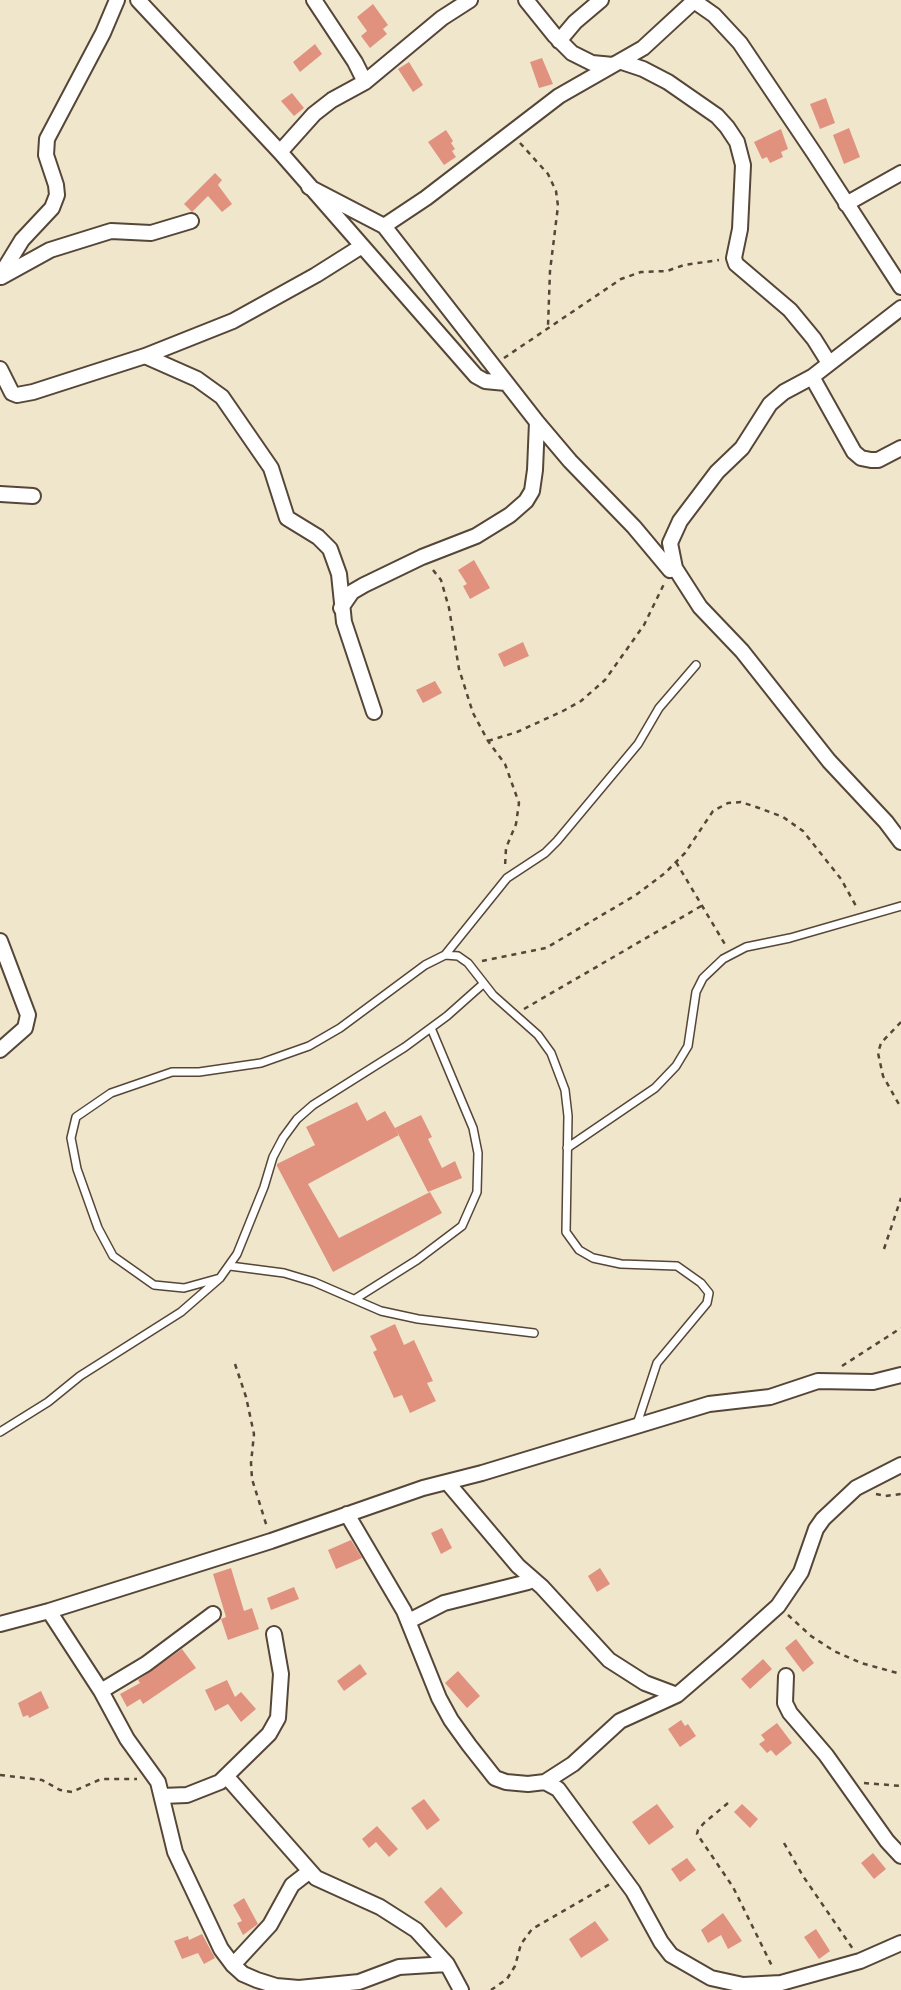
<!DOCTYPE html>
<style>
body{margin:0}
canvas{display:block;background:#f0e6cc}
</style>
<canvas width="901" height="1990"></canvas>
<script>
const context = document.querySelector('canvas').getContext('2d');
context.lineJoin = 'round';
function fillPath(path, color) { context.fillStyle = color; context.fill(path, 'evenodd'); }
const poly = rows => new Path2D(rows.map(r => 'M' + r).join(''));
function stroke(path, color, width, dash) { context.strokeStyle = color; context.lineWidth = width; context.lineCap = dash ? 'butt' : 'round'; context.setLineDash(dash || []); context.stroke(path); }
fillPath(poly([
 [373,4,388,25,383,29,387,34,370,48,361,36,367,31,357,17],
 [315,44,322,54,300,72,293,62],
 [542,58,553,84,539,88,530,62],
 [409,62,423,85,413,92,398,69],
 [292,93,304,108,294,116,281,101],
 [826,98,835,123,820,129,810,104],
 [849,128,860,157,844,164,833,135],
 [781,129,788,149,781,152,783,157,770,163,767,157,762,159,754,142],
 [446,130,453,141,451,143,455,149,452,151,456,157,444,165,428,142],
 [215,173,222,180,218,185,232,204,222,212,208,196,192,212,184,204],
 [474,560,490,588,470,599,463,586,467,584,458,570],
 [523,642,529,656,504,667,498,654],
 [435,681,442,693,423,703,416,690],
 [357,1102,367,1121,385,1111,399,1135,308,1184,339,1238,430,1192,442,1213,333,1272,277,1166,277,1164,315,1145,306,1127],
 [421,1115,432,1137,428,1139,442,1168,455,1161,462,1178,428,1192,395,1128],
 [395,1324,404,1345,414,1340,433,1381,427,1383,436,1401,410,1413,402,1395,394,1398,373,1352,377,1350,370,1336],
 [442,1528,452,1548,441,1554,431,1533],
 [351,1540,362,1558,336,1569,328,1550],
 [231,1568,244,1611,252,1608,259,1629,228,1640,221,1619,226,1617,213,1574],
 [600,1568,610,1584,597,1592,588,1576],
 [294,1587,299,1599,271,1610,267,1598],
 [796,1639,814,1663,803,1672,785,1648],
 [182,1649,196,1668,143,1704,140,1699,127,1707,120,1694,140,1683,138,1680],
 [763,1659,772,1669,750,1689,741,1679],
 [360,1664,367,1674,344,1691,337,1681],
 [458,1671,480,1696,467,1708,445,1683],
 [227,1680,235,1697,241,1692,256,1709,241,1722,228,1704,215,1711,205,1690],
 [41,1691,49,1708,29,1718,28,1715,23,1717,18,1703],
 [681,1720,685,1726,688,1724,696,1736,680,1747,668,1729],
 [777,1723,792,1743,776,1756,771,1750,767,1753,759,1744,765,1740,761,1735],
 [424,1799,440,1820,427,1830,411,1808],
 [657,1804,674,1827,649,1845,632,1822],
 [742,1804,758,1819,750,1828,734,1812],
 [377,1826,398,1849,389,1857,376,1842,369,1848,362,1839],
 [873,1853,886,1869,874,1879,861,1863],
 [687,1858,696,1870,680,1882,671,1869],
 [441,1887,463,1913,446,1928,424,1902],
 [244,1898,258,1924,243,1935,237,1923,242,1921,233,1905],
 [723,1913,742,1941,728,1949,721,1935,708,1943,701,1930],
 [595,1921,609,1940,581,1958,569,1939],
 [816,1929,830,1951,819,1959,804,1937],
 [202,1934,215,1958,204,1964,198,1953,182,1959,174,1941,188,1936,189,1940]
]), '#e1927f');
const lane = poly([
 [445,955,507,878,545,853,557,841,638,744,659,708,696,665],
 [567,1148,655,1088,676,1066,688,1046,696,992,703,978,723,959,746,947,790,938,901,906],
 [230,1266,284,1273,314,1282,381,1311,418,1319,534,1333],
 [220,1278,184,1288,154,1285,113,1256,98,1228,77,1169,71,1138,76,1117,111,1093,172,1072,199,1072,261,1063,309,1046,340,1028,425,965,445,955,458,956,468,963,493,995,538,1035,551,1053,565,1090,568,1116,566,1232,579,1250,593,1258,621,1264,677,1266,701,1283,709,1293,707,1303,657,1363,637,1424],
 [355,1299,417,1260,462,1226,477,1192,478,1153,473,1128,431,1028],
 [0,1432,48,1402,80,1376,181,1312,220,1278,237,1254,264,1187,273,1157,283,1138,297,1119,313,1105,405,1047,447,1016,483,984]
]);
const street = poly([
 [138,0,280,152,476,376,485,381,506,383],
 [314,0,355,62,365,82],
 [526,0,555,36,572,53,592,63,613,65],
 [694,1,714,15,740,43,814,153,901,287],
 [559,41,575,22,601,0],
 [622,62,643,69,668,82,717,116,727,127,737,142,743,165,740,229,734,258,736,264,790,310,814,339,829,363],
 [280,152,314,114,332,100,365,82,442,18,470,0],
 [309,187,384,226,537,422,570,461,634,527,670,570,675,568,700,607,742,651,829,761,886,822,901,842],
 [846,204,901,173],
 [384,226,426,198,559,96,643,48,695,0],
 [0,276,22,240,52,208,57,195,56,185,46,155,47,139,103,33,117,0],
 [1,277,50,250,111,231,151,233,191,221],
 [145,356,197,379,222,397,271,468,287,518,318,537,330,549,339,574,344,622,374,712],
 [0,369,12,393,17,395,33,392,145,356,233,321,316,275,362,246],
 [812,377,854,452,861,458,871,460,878,460,901,448],
 [0,494,33,496],
 [675,568,670,543,680,521,717,472,742,448,770,404,784,392,812,377,901,308],
 [341,608,352,592,364,585,422,557,476,536,510,515,526,501,532,491,535,470,537,422],
 [0,941,28,1015,25,1028,0,1050],
 [447,1482,518,1566,542,1587,609,1660,645,1683,677,1695],
 [347,1514,404,1611,439,1698,451,1720,469,1745,495,1778,506,1782,528,1784,545,1782,558,1789,633,1891,661,1942,671,1955,711,1978,743,1985,781,1983,860,1961,901,1943],
 [49,1611,101,1691,127,1739,158,1782,175,1852,221,1949,233,1965,243,1974,257,1980,276,1986,299,1988,359,1982,399,1967,447,1964],
 [409,1621,444,1603,528,1582],
 [0,1624,49,1611,271,1541,423,1488,482,1473,709,1404,770,1397,818,1381,873,1382,901,1375],
 [786,1676,785,1703,790,1713,826,1755,887,1841,901,1856],
 [101,1691,146,1664,213,1614],
 [227,1777,316,1878,380,1907,416,1930,447,1964,461,1990],
 [545,1782,573,1764,620,1721,677,1695,728,1651,778,1606,801,1572,816,1529,823,1519,856,1488,901,1465],
 [162,1796,187,1795,220,1782,269,1734,278,1718,281,1674,274,1634],
 [233,1965,270,1925,292,1885,310,1871]
]);
stroke(lane, '#564638', 10);
stroke(street, '#564638', 18);
stroke(poly([
 [520,143,548,174,556,191,558,206,550,271,548,326],
 [504,358,621,279,641,272,667,271,684,265,719,260],
 [433,570,441,580,449,608,459,669,473,713,488,741,505,764,519,803,516,824,506,848,505,867],
 [488,741,517,732,563,711,581,701,605,680,644,625,665,582],
 [676,862,726,946],
 [482,961,546,948,636,895,665,873,685,853,713,811,728,803,741,802,759,808,783,817,803,831,841,879,856,906],
 [524,1009,703,905],
 [901,1022,881,1043,878,1053,883,1076,901,1108],
 [884,1249,901,1198],
 [235,1364,246,1397,254,1434,251,1463,252,1479,267,1527],
 [842,1366,901,1328],
 [876,1494,885,1496,901,1494],
 [788,1615,811,1636,834,1651,861,1663,901,1674],
 [0,1775,42,1780,60,1790,72,1792,101,1779,137,1779],
 [864,1783,901,1786],
 [728,1803,704,1823,698,1830,697,1834,733,1887,773,1968],
 [784,1843,803,1876,853,1949],
 [491,1990,507,1979,515,1966,521,1944,532,1929,610,1884]
]), '#564638', 2.5, [5, 5]);
stroke(lane, '#fff', 7);
stroke(street, '#fff', 14);
</script>
